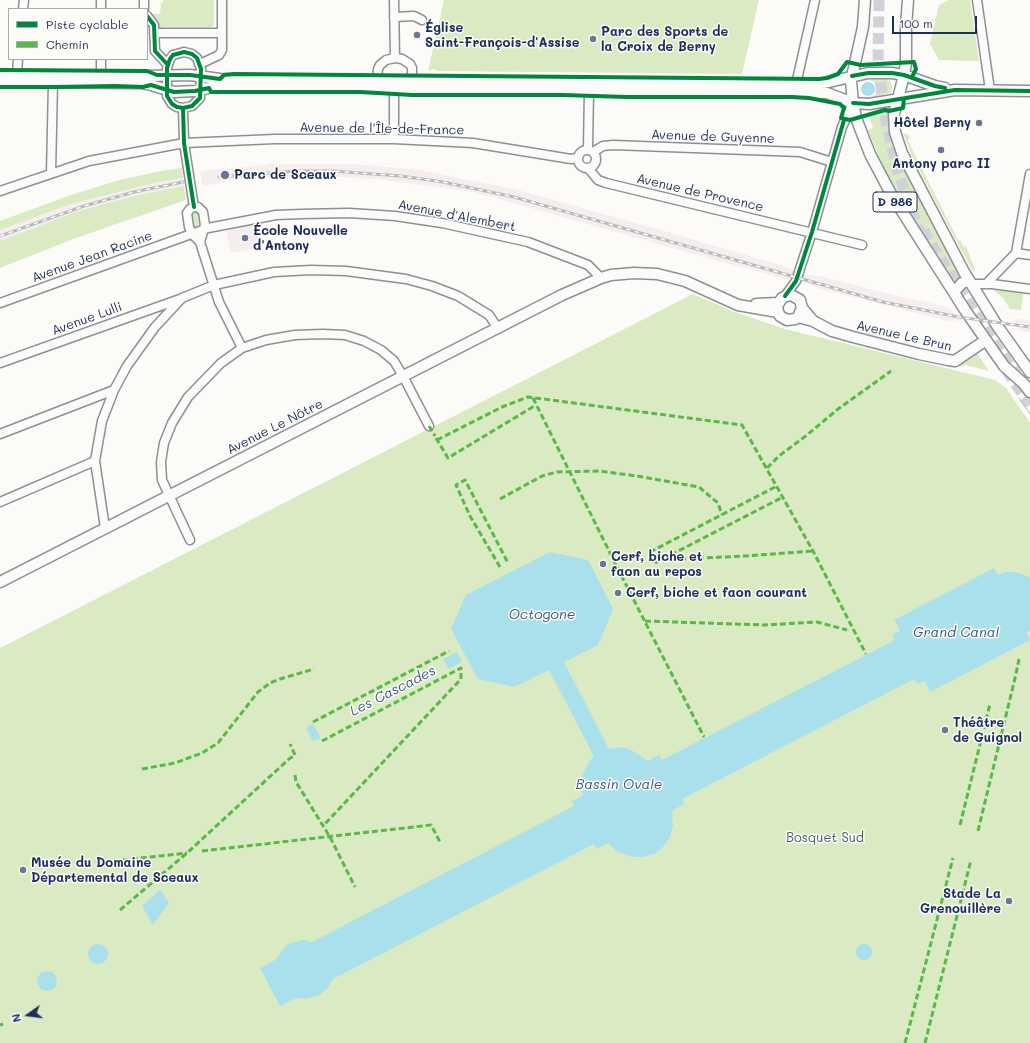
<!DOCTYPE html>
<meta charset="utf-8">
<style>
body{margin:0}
#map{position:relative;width:1030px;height:1043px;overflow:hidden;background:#fcfbf8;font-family:Mali,sans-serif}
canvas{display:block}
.legend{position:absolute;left:8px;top:8px;width:140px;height:52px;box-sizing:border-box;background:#fdfcf7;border:1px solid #a3aaba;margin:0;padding:5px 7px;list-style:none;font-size:12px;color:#1b2f5e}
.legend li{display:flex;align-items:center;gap:8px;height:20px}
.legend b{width:20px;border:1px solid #a3aaba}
.north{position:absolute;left:8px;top:995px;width:40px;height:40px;-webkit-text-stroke:3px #fdfcf7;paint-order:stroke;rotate:256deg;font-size:11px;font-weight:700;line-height:16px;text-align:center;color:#1b2f5e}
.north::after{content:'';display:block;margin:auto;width:14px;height:18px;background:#1b2f5e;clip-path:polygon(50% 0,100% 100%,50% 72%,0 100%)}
.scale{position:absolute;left:892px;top:16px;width:85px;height:18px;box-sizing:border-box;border:2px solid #1b2f5e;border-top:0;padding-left:5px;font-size:12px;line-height:14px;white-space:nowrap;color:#1b2f5e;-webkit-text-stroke:3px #fdfcf7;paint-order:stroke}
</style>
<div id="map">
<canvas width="1030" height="1043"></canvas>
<ul class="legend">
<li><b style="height:5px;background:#00873e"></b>Piste cyclable</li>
<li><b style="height:5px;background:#58b947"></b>Chemin</li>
</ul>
<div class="north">N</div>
<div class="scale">100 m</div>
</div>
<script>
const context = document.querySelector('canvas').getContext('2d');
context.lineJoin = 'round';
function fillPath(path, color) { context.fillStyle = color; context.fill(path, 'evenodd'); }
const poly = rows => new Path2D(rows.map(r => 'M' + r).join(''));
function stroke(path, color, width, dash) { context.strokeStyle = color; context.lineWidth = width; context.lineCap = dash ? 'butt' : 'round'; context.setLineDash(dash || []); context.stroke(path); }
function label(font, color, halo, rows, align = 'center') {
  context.font = font + ' Mali,sans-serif'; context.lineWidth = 3; context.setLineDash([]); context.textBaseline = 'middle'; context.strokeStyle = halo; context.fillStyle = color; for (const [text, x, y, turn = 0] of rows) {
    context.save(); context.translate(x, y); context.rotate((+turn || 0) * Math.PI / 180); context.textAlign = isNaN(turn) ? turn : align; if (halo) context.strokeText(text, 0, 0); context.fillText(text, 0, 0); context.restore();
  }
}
fillPath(poly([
 [274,163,274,165,313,164,354,164,420,170,514,189,661,230,780,265,807,275,820,276,889,294,943,306,950,309,963,320,948,321,817,288,804,282,791,278,790,280,715,260,474,192,385,180,343,177,266,178,244,179,203,186,200,171,268,165,269,164],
 [183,178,184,186,143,194,111,202,33,228,0,241,0,230,71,204,159,182],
 [258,223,262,247,231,253,226,229],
 [1013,319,1030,320,1030,333,1018,330]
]), '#f5edee');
fillPath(poly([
 [163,0,214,0,214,25,211,27,165,27,164,30,161,30,157,20,152,14,160,14,161,3,163,3],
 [444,0,759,0,742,74,438,71,433,69,428,71],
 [949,0,970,0,979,61,939,60,930,44,939,5],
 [886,79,890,81,892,85,892,88,891,93,872,97,877,93,878,90,874,82,870,80],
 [880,111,889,112,890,129,962,276,953,282,889,178,879,157,868,130,873,128,870,119,871,115],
 [903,133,907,134,910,137,908,141,958,240,961,241,964,247,966,246,975,270,973,271,960,248,912,156],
 [182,168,183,178,159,182,71,204,0,230,0,221,68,196,119,180,166,170],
 [184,186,186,200,76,238,0,268,0,241,73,213,111,202,143,194],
 [192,210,200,212,203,223,200,229,191,229,191,211],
 [993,290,1017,291,1023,294,1021,310,1010,309,1003,298],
 [693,294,732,311,785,329,995,380,1006,388,1030,423,1030,1043,0,1043,0,648],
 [976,352,989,371,966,365,962,367,954,365]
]), '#daeac2');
fillPath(poly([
 '861 89a7 7 0 1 1 14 0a7 7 0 1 1-14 0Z',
 [550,552,588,560,613,609,598,645,564,662,609,749,621,747,629,749,640,755,647,761,659,755,662,760,895,640,892,635,900,631,894,620,994,568,998,575,1006,572,1015,572,1030,577,1030,630,1027,632,1030,640,930,692,925,681,917,684,914,679,682,799,684,804,672,811,673,825,670,837,663,847,654,854,643,857,633,857,618,852,608,843,597,849,594,844,333,979,327,989,320,995,307,999,296,998,280,1006,260,968,277,959,282,950,288,944,303,940,312,942,574,806,572,801,583,795,582,783,583,774,589,762,594,756,549,670,514,687,478,679,451,629,466,595],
 [457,652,462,662,448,669,445,662,443,659],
 [313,724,320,736,320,738,314,741,313,741,306,728],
 [160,890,169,903,153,925,142,906],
 '856 952a8 8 0 1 1 16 0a8 8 0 1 1-16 0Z',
 '88 954a10 10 0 1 1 20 0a10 10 0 1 1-20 0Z',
 '37 981a10 10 0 1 1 20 0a10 10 0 1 1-20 0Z'
]), '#aae0eb');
stroke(poly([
 [879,0,878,63,884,112,897,169,910,207,924,241],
 [924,230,927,237,994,343,1017,375],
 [1006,370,1030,405]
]), '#cfd2d9', 11, [11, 5.5]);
const minor = poly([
 [101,0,101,9],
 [144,0,144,9],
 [394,0,395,58],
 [977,0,990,90],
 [23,9,24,0],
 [147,16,154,25,155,51,167,64],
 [394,17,414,16,422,20],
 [154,33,222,33],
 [184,52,192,54,197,58,201,69,200,98,192,106,183,108,177,107,172,104,167,96,167,68,170,59,173,55,184,52],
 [200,64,219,55,222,50,222,0],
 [17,75,18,59],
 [101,76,101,59],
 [377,80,378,69,380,65,386,60,395,58,402,59,410,64,412,68,412,81],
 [798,85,797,80,799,71,815,0],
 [183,108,184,143,194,207],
 [394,139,394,88],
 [588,149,589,90],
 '578 159a9 9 0 1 1 18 0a9 9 0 1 1-18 0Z',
 [593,152,603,146,613,145,800,152,832,162],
 [588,168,598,180,606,183,862,245],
 [51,173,53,83],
 [0,191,89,161,184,143,275,139,394,139,473,143,571,159,577,158],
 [200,242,205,225,203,212,198,207,194,207,190,209,187,213,189,227,192,234,200,242,219,302,242,348],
 [1016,253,1030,174],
 [1016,253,1030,255],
 [971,284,992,284,1030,289],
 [986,284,1016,253],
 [785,296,796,281,812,232,842,127,853,103],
 [0,303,208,228,276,215,302,214,349,213,395,216,442,223,528,242,588,265,601,278],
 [0,363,180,299],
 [0,434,114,390],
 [0,502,95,461],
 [105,528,95,461,102,421,114,390,127,366,155,327,182,298,214,285,274,272,311,270,346,271,406,279,432,286,458,296,489,315,497,327],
 [190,540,162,480,161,462,164,443,172,423,188,397,221,363,242,348,266,340,295,335,323,334,345,335,364,341,381,350,394,361,403,376,429,426]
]);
const major = poly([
 [865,0,863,27,851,81,853,103,856,118,870,154,891,194,965,310,1004,366,1024,384,1030,392],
 [908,0,906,26,906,63,904,75,894,114,895,132,902,153,964,272,998,327,1030,372],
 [0,75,148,76,190,75,220,79,798,85,820,84,868,73,892,73,904,75,935,86,945,88],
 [0,82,141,83,151,85,174,92,195,91,217,86,228,86,827,93,853,103,869,104,955,90,1030,91],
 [954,292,962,283,969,281],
 [756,304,778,303],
 [802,308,798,317,795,319,787,320,780,316,778,312,777,306,782,298,789,295,793,296,800,300,802,308,813,321],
 [798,317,813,321,832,331,853,337,919,354,948,360,955,361,986,340],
 [0,582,562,295,601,278,611,275,634,273,657,274,685,281,738,305,778,312]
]);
stroke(minor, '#8c9097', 11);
stroke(major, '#8c9097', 13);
stroke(minor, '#fbfbf9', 8);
stroke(major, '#fbfbf9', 10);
stroke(poly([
 [1019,398,1030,414]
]), '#b6b9bd', 1);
const rail = poly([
 [219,177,295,171,332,171,401,176,443,182,514,197,883,302,959,317,1030,327],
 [0,236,84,206,134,192,183,182]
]);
stroke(rail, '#b6b9bd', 3);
stroke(rail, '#fdfcf7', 1.5, [4.5]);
stroke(poly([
 [533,398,620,573,704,737],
 [429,426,435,436],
 [436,438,448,458,536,405],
 [437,440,502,407,528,397,742,425,813,551,866,654],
 [767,468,779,456,807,435,838,409,891,371],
 [500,499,542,476,557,472,599,471,637,476,699,487,718,503,722,515],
 [650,552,777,486],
 [662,560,745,556,813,551],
 [655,563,783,497],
 [500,567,470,516,456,485,465,480,508,563],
 [645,621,765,625,817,622,847,630],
 [313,722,449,651],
 [322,741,461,668,461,679,323,826],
 [142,769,175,763,202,753,218,743,258,692,270,683,280,679,314,669],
 [295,775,296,782,330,837,355,887],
 [960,825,990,704],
 [978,831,1016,674,1019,659],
 [202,851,431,825,440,842],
 [96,863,187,853],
 [120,910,187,853,289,759,295,755,290,744],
 [0,1025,3,1024],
 [905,1043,953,858],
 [925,1043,971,860]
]), '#58b947', 3, [6, 3]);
stroke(poly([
 [147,16,154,25,155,51,167,64],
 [184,52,192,54,197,58,201,69,200,98,192,106,183,108,177,107,172,104,167,96,167,68,170,59,173,55,184,52],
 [0,70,147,71,157,75,190,75,220,79,224,75,234,74,819,79,827,78,838,74,847,62,861,65,914,62,916,69,913,75],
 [852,76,868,73,892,73,904,75,935,86,945,88],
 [0,87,53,87,115,86,143,87,151,85,174,92,195,91,209,88,211,92,361,92,412,95,563,95,627,97,792,97,809,98,840,104,844,108,841,118,850,120,885,110,889,111,903,108,904,99],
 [853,103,869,104,955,90,1030,91],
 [183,108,184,143,194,207],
 [785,296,796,281,812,232,844,120]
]), '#00873e', 4);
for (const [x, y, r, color] of [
 [417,35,4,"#6a7694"],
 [593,39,4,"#6a7694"],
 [979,123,4,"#6a7694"],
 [941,150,4,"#6a7694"],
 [225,175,5,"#6a7694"],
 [245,238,4,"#6a7694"],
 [603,564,4,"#6a7694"],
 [618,593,4,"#6a7694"],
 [945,730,4,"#6a7694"],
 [23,870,4,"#6a7694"],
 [1009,901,4,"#6a7694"]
]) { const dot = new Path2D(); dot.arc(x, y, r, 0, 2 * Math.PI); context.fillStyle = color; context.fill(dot); stroke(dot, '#fdfcf7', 1.5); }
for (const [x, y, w] of [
 [895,202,44]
]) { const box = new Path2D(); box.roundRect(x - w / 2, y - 10, w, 20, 3); context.fillStyle = '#fdfcf7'; context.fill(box); stroke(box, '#1b2f5e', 1); }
label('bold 12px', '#1b2f5e', null, [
 ["D 986",895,202]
]);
label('bold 13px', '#1b2f5e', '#fdfcf7', [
 ["Église",425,28],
 ["Saint-François-d'Assise",425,43],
 ["Parc des Sports de",601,32],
 ["la Croix de Berny",601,47],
 ["Hôtel Berny",971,123,"right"],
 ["Antony parc II",941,164,"center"],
 ["Parc de Sceaux",234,175],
 ["École Nouvelle",253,231],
 ["d'Antony",253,246],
 ["Cerf, biche et",611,557],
 ["faon au repos",611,572],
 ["Cerf, biche et faon courant",626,593],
 ["Théâtre",953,723],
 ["de Guignol",953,738],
 ["Musée du Domaine",31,863],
 ["Départemental de Sceaux",31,878],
 ["Stade La",1001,894,"right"],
 ["Grenouillère",1001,909,"right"]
], 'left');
label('13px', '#1b2f5e', '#fdfcf7', [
 ["Avenue de l'Île-de-France",382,129,1],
 ["Avenue de Guyenne",713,137,2],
 ["Avenue de Provence",700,193,13],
 ["Avenue d'Alembert",457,216,11],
 ["Avenue Jean Racine",92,257,-20],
 ["Avenue Lulli",87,319,-20],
 ["Avenue Le Brun",904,336,13],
 ["Avenue Le Nôtre",275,427,-27]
]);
label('13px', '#445a6c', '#fdfcf7', [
 ["Bosquet Sud",825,838]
]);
label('italic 14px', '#365880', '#fdfcf7', [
 ["Octogone",542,615],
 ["Grand Canal",956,633],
 ["Les Cascades",393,691,-27],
 ["Bassin Ovale",619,785]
]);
</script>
